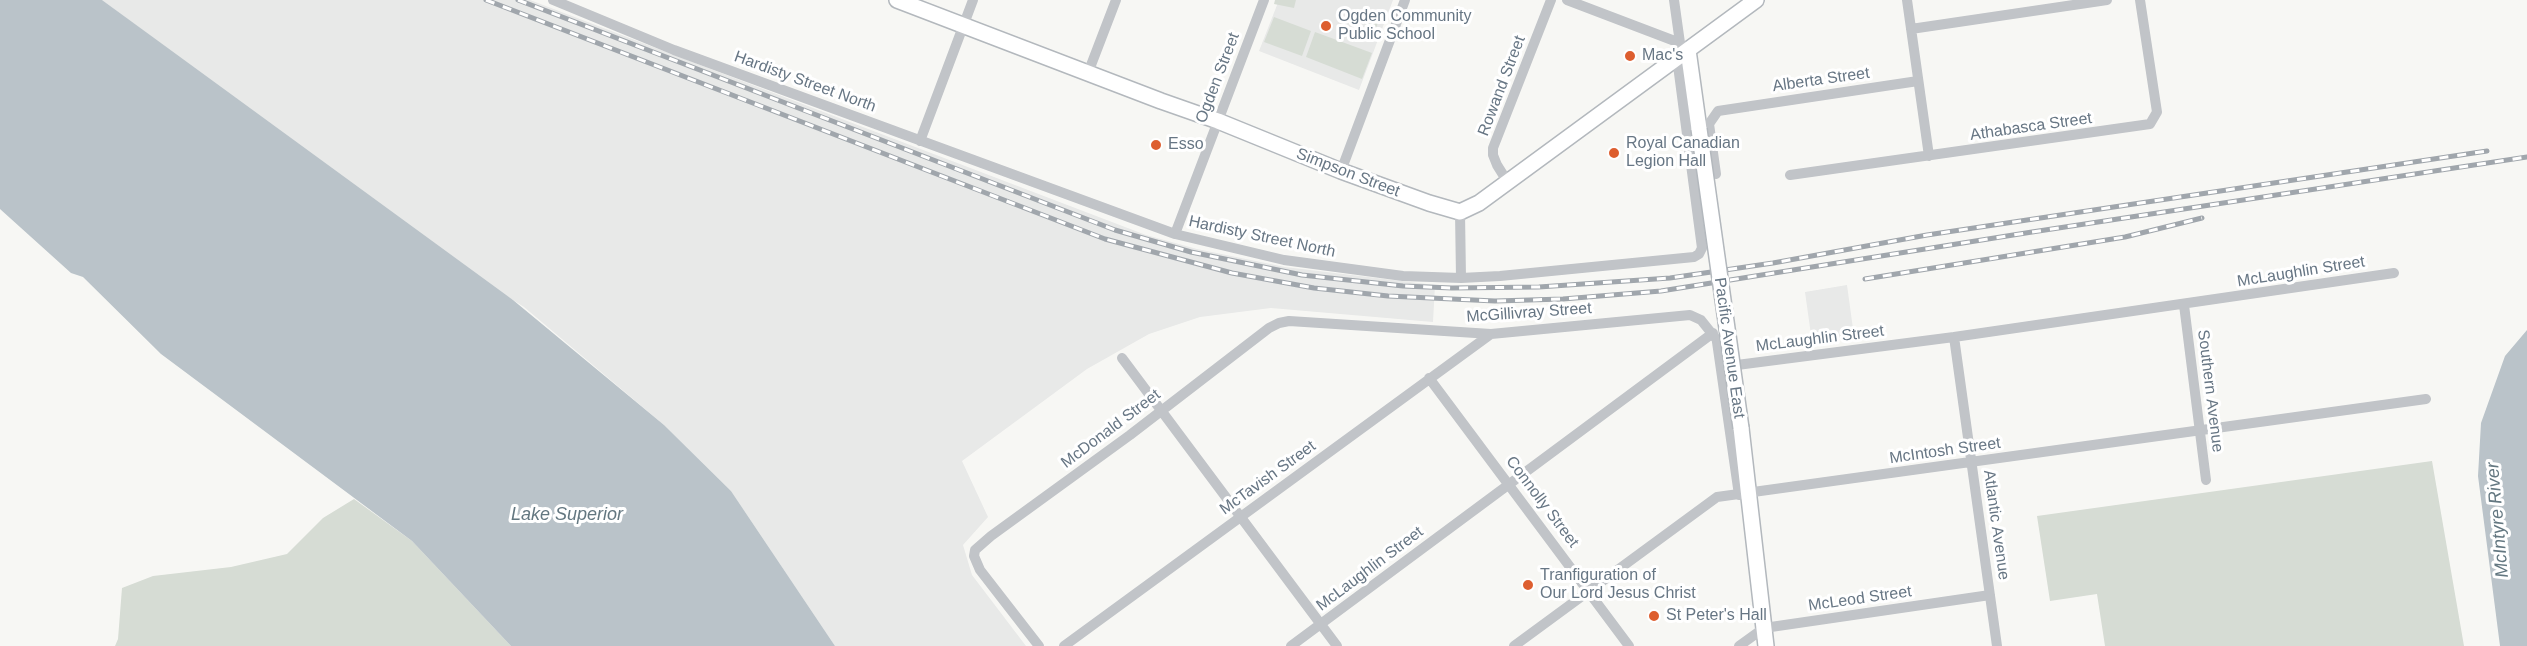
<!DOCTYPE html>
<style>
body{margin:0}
canvas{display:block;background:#f7f7f4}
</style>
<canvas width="2527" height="646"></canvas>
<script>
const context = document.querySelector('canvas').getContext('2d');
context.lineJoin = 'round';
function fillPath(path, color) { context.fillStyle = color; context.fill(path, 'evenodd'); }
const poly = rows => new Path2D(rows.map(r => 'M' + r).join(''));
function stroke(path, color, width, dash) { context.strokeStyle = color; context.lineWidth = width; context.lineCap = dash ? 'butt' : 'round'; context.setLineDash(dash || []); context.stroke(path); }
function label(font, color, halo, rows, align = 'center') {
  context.font = font + ' Arial,sans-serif'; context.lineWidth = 6; context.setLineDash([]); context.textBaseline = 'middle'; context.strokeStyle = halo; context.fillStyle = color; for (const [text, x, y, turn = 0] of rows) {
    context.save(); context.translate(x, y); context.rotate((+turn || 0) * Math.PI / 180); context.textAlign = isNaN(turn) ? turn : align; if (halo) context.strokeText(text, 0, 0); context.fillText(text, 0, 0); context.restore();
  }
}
fillPath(poly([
 [102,0,530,0,1146,235,1197,249,1285,267,1435,285,1433,322,1271,308,1200,317,1149,334,1087,369,962,461,988,517,963,545,972,575,1026,646,835,646,731,491,664,425,524,307,448,258],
 [1279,0,1393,0,1359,90,1259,51],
 [1847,285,1854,336,1812,342,1805,292]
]), '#e8e9e8');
fillPath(poly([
 [1275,0,1296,0,1294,8,1274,4],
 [1367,9,1381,14,1375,31,1363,23,1359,14],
 [1274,17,1311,31,1302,56,1264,42],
 [1315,32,1372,53,1362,79,1306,57],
 [2432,461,2464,646,2105,646,2097,594,2050,601,2037,516],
 [354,499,412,541,511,646,115,646,118,639,122,588,153,576,231,567,287,554,323,518]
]), '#d6dcd4');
fillPath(poly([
 [0,0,102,0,513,300,664,425,731,491,835,646,511,646,412,541,161,354,83,277,71,273,0,209],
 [2527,330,2527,646,2500,646,2478,476,2481,423,2505,356]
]), '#bac3c9');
const secondary = poly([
 [897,0,1161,101,1218,121,1341,171,1429,203,1460,212,1479,203,1756,0],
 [1688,50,1699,129],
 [1741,428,1766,646]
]);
stroke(secondary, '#b3b8bd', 18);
stroke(poly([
 [553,0,674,50,1175,234,1284,260,1403,276,1461,278,1500,276,1694,257,1699,254,1702,248,1677,58],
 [1567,0,1680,43],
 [1674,0,1680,43,1683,46],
 [1907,0,1929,156],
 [1911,29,2107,0],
 [1088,73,1116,0],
 [920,141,973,0],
 [1341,171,1405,0],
 [1716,174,1709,124,1718,111,1918,81],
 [1790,175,2150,124,2157,112,2140,0],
 [1507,181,1497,165,1493,155,1493,148,1551,0],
 [1460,212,1461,278],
 [1175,234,1264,0],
 [2184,305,2206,480],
 [1954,337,1997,646],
 [1717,342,1739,495],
 [1122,358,1337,646],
 [1429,378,1629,646],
 [1039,646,980,570,974,556,975,550,991,536,1130,435,1269,328,1279,323,1289,321,1491,334,1690,315,1701,320,1737,365,1954,337,2394,273],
 [1064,646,1491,334],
 [1291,646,1713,333],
 [1514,646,1717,497,2426,399],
 [1739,646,1764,628,1990,595]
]), '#c1c4c8', 10);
stroke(secondary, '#fff', 15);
const rail = poly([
 [486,0,1105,239,1232,273,1314,288,1388,296,1495,301,1563,299,1661,291,2032,232,2527,157],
 [518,0,1115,230,1191,252,1302,275,1403,286,1452,288,1539,287,1670,278,1773,263,1927,235,2487,151],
 [1865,279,2125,237,2202,218]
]);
stroke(rail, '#a0a6ac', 5);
stroke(rail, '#fff', 3, [9]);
const secondaryBridge = poly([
 [1699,129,1741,428]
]);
stroke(secondaryBridge, '#b3b8bd', 18, []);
stroke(secondaryBridge, '#fff', 15);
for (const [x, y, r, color] of [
 [1326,26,6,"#dd5e2f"],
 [1630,56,6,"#dd5e2f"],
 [1156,145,6,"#dd5e2f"],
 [1614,153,6,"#dd5e2f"],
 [1528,585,6,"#dd5e2f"],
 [1654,616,6,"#dd5e2f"]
]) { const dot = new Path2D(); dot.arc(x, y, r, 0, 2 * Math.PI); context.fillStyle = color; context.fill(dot); stroke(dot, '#fff', 2); }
label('16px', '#677684', '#fff', [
 ["Ogden Community",1338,17],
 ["Public School",1338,35],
 ["Mac's",1642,56],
 ["Royal Canadian",1626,144],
 ["Legion Hall",1626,162],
 ["Esso",1168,145],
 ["Tranfiguration of",1540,576],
 ["Our Lord Jesus Christ",1540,594],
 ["St Peter's Hall",1666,616]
], 'left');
label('16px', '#677684', '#fff', [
 ["Ogden Street",1218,78,-69],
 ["Alberta Street",1821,80,-8],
 ["Hardisty Street North",805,82,20],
 ["Rowand Street",1502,86,-69],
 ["Athabasca Street",2031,127,-8],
 ["Simpson Street",1348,173,21],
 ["Hardisty Street North",1262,237,12],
 ["McLaughlin Street",2301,272,-9],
 ["McGillivray Street",1529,313,-4],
 ["McLaughlin Street",1820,339,-7],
 ["Pacific Avenue East",1729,348,82],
 ["Southern Avenue",2210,391,83],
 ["McDonald Street",1111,429,-37],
 ["McIntosh Street",1945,451,-8],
 ["McTavish Street",1268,478,-36],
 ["Connolly Street",1542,502,53],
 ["Atlantic Avenue",1996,525,82],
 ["McLaughlin Street",1370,569,-37],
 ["McLeod Street",1860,599,-8]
]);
label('italic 18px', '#637780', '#fff', [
 ["Lake Superior",567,515],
 ["McIntyre River",2498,520,-95]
]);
</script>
